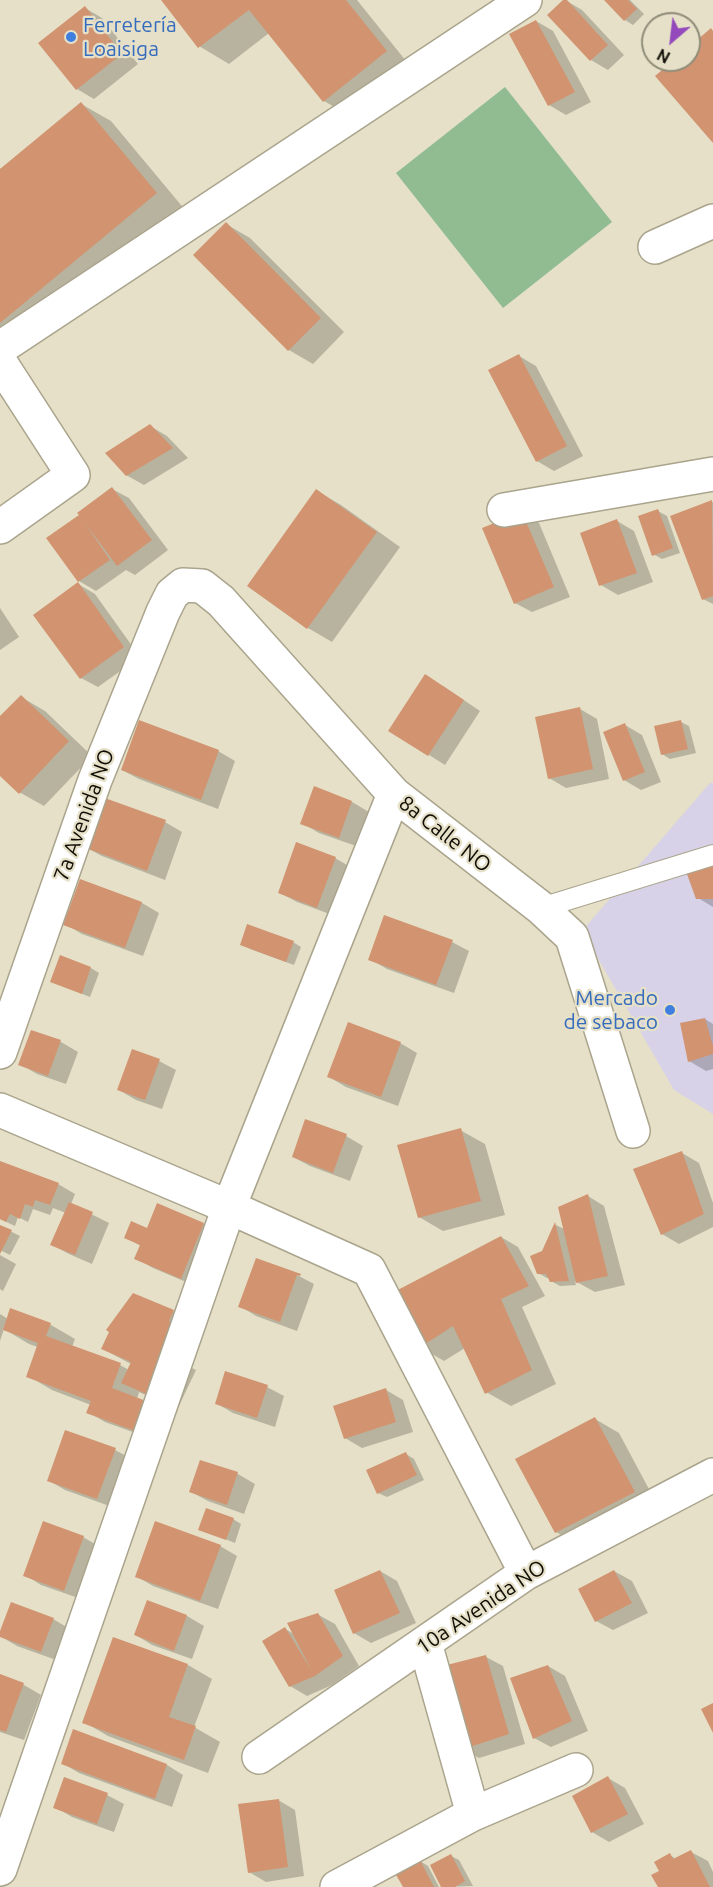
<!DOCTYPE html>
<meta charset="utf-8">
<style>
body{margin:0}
#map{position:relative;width:713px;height:1887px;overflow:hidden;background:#e5e0c7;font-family:Ubuntu,sans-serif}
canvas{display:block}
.north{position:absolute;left:641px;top:12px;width:60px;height:60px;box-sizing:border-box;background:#e5e0c7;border:2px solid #8f8c79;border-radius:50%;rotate:208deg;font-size:16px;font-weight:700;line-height:24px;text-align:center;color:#0f0d05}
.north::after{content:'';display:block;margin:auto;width:21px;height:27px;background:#944abc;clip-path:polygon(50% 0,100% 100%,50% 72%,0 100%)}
</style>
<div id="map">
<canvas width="713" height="1887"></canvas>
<div class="north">N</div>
</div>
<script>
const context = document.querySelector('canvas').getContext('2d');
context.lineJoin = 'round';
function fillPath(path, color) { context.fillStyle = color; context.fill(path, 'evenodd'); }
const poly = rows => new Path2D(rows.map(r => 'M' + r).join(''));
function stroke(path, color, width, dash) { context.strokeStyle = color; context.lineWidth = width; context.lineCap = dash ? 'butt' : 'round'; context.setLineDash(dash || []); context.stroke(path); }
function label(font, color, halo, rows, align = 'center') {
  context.font = font + ' Ubuntu,sans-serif'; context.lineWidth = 4.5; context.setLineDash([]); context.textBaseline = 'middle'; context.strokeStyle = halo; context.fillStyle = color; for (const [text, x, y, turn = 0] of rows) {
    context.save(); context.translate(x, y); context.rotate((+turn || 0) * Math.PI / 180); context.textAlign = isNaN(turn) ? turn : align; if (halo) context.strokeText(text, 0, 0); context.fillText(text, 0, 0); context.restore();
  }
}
fillPath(poly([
 [710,783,713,783,713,1114,674,1090,582,931]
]), '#d7d2e7');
fillPath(poly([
 [505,87,612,222,503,308,396,173]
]), '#91bc91');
fillPath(poly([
 [163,0,357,0,410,66,348,115,324,101,269,33,229,64,199,46],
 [565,0,582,10,624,55,608,70,591,60],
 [606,0,630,0,644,14,633,25,625,20],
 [85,8,102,18,138,64,94,99,77,89],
 [536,21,553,31,591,102,566,115,549,105],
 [81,104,111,121,186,211,26,343,0,328,0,168,2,170],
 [226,224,250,238,344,332,313,364,289,350],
 [519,356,536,366,583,456,554,471,537,461],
 [150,426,167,436,188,458,144,485,126,475],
 [112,489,129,498,168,550,135,575,126,570,96,591,79,581,81,515],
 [317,491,341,505,400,547,332,642,308,628],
 [712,502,713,502,713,604,703,599],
 [658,511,667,516,680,553,662,559,653,554],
 [522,513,539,523,570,597,532,612,515,603],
 [617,521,634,531,653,582,618,595,601,585],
 [78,584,95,594,140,657,98,687,81,678],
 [0,608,19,637,0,650],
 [443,686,480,711,445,765,429,755],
 [21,697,45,711,92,756,44,806,19,792,0,774,0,718],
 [580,709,597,719,609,779,566,788,549,778],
 [681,722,689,726,696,753,670,759,662,754],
 [625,725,642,735,661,782,641,790,624,780],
 [218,751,235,761,218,809,139,779,122,770],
 [315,788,352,802,369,812,356,846,319,833,302,823],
 [165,822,182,832,165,880,102,856,85,847],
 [335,858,352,868,335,916,297,902,280,893],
 [713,860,713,907,698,898],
 [81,881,142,903,159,913,143,956,82,934,65,924],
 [293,942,301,947,294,965,250,949,242,944],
 [452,942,469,951,454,993,387,969,370,959],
 [91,968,99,973,90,997,52,982],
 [705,1019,713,1024,713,1069,706,1071,689,1061],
 [32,1032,61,1042,78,1052,66,1084,37,1074,20,1064],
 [400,1043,417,1053,398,1106,346,1087,329,1077],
 [159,1061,176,1070,162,1109,136,1100,119,1090],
 [460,1130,485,1144,505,1215,443,1231,419,1217],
 [346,1136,363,1146,350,1181,310,1166,293,1157],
 [682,1153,699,1163,713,1203,713,1227,679,1244,662,1234],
 [0,1163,58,1184,75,1194,71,1204,109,1223,92,1264,69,1254,52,1245,66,1213,53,1208,50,1215,33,1209,28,1222,18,1217,15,1226,0,1219],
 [588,1196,604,1206,625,1285,595,1292,575,1281,576,1285,560,1286,551,1281,550,1278,547,1278,538,1273,543,1252,556,1225,566,1230],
 [158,1205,204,1224,221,1234,198,1287,153,1268,136,1258,141,1246,125,1237,148,1230],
 [0,1226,20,1236,10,1255,0,1250],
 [501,1237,518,1247,545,1296,522,1307,556,1384,511,1406,486,1392,465,1348,444,1361,420,1347],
 [0,1255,16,1264,3,1291,0,1289],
 [297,1275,314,1284,297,1331,256,1316,240,1306],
 [11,1310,51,1325,75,1339,72,1347,120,1365,129,1370,131,1364,103,1349,173,1311,197,1325,193,1336,201,1341,190,1367,196,1370,177,1410,139,1392,137,1399,152,1439,105,1422,88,1412,91,1405,52,1390,28,1376,38,1347,29,1344,4,1329,0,1341,0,1314,8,1319],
 [267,1387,284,1396,275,1427,233,1413,216,1403],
 [386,1390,403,1400,413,1432,362,1448,345,1438],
 [595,1419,619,1433,658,1506,580,1546,556,1532],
 [115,1450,132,1459,115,1508,65,1490,48,1480],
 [406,1454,414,1459,424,1480,387,1497,378,1493],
 [201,1462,238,1474,255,1484,244,1514,208,1501,191,1492],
 [233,1519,241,1524,235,1543,200,1529],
 [83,1537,100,1547,81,1599,41,1585,25,1575],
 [220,1546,237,1556,218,1609,153,1586,136,1576],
 [380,1571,397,1581,416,1623,371,1643,354,1633],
 [614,1571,632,1581,648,1613,613,1630,596,1621],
 [148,1602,187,1616,204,1626,192,1659,152,1645,136,1635],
 [317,1614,335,1624,359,1666,332,1685,307,1696,290,1686,285,1629,296,1635],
 [53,1619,70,1629,59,1661,17,1646,0,1636],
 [486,1657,503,1666,525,1744,479,1758,462,1749],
 [188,1665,212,1679,194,1727,220,1742,208,1773,108,1736,84,1722],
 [548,1666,565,1676,588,1731,551,1747,534,1738],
 [0,1676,24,1685,41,1695,24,1740,0,1732],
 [62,1763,167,1765,183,1775,172,1807,79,1773],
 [608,1778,625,1788,644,1824,609,1842,592,1832,574,1797],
 [107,1795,124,1804,114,1832,72,1817,55,1807],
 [278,1800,295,1810,304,1876,266,1882,249,1872],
 [691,1852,708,1861,713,1872,713,1887,659,1887,661,1872,670,1855,676,1859],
 [451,1856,459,1860,473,1886,443,1887],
 [420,1861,428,1866,439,1887,404,1887]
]), '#0003');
fillPath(poly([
 [161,0,346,0,387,51,323,102,249,10,198,48],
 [563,0,567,0,608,45,590,61,547,15],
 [604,0,628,0,637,9,624,21],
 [85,6,122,54,76,90,38,43],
 [536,20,575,92,548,106,509,34],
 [711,28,713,31,713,143,655,76,674,60,689,60,689,47],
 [81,102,157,193,0,323,0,169],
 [226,222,321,318,288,351,193,255],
 [519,354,567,446,536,462,488,370],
 [150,424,173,448,126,476,105,453],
 [112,487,152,540,117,566,84,522,110,560,78,582,46,538,79,515,77,513],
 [316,489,377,532,307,629,247,586],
 [712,500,713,596,702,600,670,516],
 [658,509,673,548,652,556,638,516],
 [522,512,554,587,514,604,482,528],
 [617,519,637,573,599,586,580,533],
 [78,582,124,647,80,679,33,615],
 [425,674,464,700,428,756,388,731],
 [21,695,69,741,19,794,0,776,0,716],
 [580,707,593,769,548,779,535,717],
 [139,720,219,750,201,800,121,770],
 [681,720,688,749,661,755,654,726],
 [625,723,645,772,623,781,603,732],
 [314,786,352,801,339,838,300,824],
 [102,797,166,820,147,871,83,847],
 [296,842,336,857,317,908,278,893],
 [713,858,713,899,696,899,683,863],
 [80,879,142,902,125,948,63,925],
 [384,915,453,940,436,985,368,960],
 [247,924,294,941,286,962,240,945],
 [60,955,91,967,82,994,50,982],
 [705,1018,713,1046,713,1054,688,1062,680,1023],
 [348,1022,401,1042,381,1097,327,1077],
 [31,1030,61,1040,48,1076,18,1065],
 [132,1049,160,1059,145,1100,117,1090],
 [305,1119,347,1134,333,1173,292,1157],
 [461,1128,481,1201,418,1218,397,1145],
 [682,1151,704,1214,661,1235,633,1169],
 [0,1161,59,1183,50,1205,35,1200,33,1207,25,1204,20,1219,10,1214,6,1222,0,1219],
 [588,1194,608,1276,576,1283,558,1207],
 [69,1202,93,1212,75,1255,50,1245],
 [157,1203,204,1223,181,1279,134,1259,140,1245,124,1238,131,1221,147,1228],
 [555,1222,569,1281,550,1282,546,1274,537,1274,530,1256,542,1251],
 [0,1225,12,1230,0,1254],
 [501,1236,529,1286,501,1299,532,1370,485,1394,453,1326,419,1348,392,1293],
 [256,1258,301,1274,300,1276,297,1275,280,1322,238,1307],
 [133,1293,174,1310,169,1321,178,1325,153,1397,121,1383,131,1362,101,1349,109,1332,106,1330],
 [10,1308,51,1323,46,1336,121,1363,112,1388,146,1401,135,1431,86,1413,91,1401,26,1377,38,1343,3,1330],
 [225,1371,268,1385,257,1418,215,1404],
 [386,1388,396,1422,344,1439,333,1406],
 [595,1417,635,1492,555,1533,515,1459],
 [65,1430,116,1448,97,1499,47,1481],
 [406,1452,417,1475,377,1494,366,1470],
 [200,1460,238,1472,227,1505,189,1492],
 [206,1508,234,1518,226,1540,198,1530],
 [43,1521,84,1536,64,1591,23,1576],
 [155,1521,221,1545,200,1601,135,1577],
 [380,1570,400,1613,353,1634,334,1590],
 [614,1570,632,1603,595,1622,578,1589],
 [147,1600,187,1615,174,1651,134,1635],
 [11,1602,54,1618,41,1652,0,1637,0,1631],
 [318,1613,343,1656,315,1676,289,1687,262,1641,285,1627,312,1671,287,1623],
 [113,1637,188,1664,169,1717,196,1726,184,1760,82,1723],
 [486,1655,509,1734,461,1750,439,1667],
 [548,1665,572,1721,533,1739,510,1678],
 [0,1674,24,1683,6,1732,0,1730],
 [713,1703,713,1733,701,1709],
 [73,1729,167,1764,155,1799,61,1764],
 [608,1776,628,1814,591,1833,572,1796],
 [64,1777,108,1793,97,1824,53,1808],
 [279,1799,288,1867,248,1873,238,1804],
 [691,1850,710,1887,658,1887,651,1875,659,1871,654,1862,670,1853,673,1859],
 [451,1854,465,1881,455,1887,441,1887,430,1865],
 [420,1860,434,1887,403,1887,395,1873]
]), '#d19370');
const service = poly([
 [541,908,713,855]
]);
const minor = poly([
 [655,247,713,221],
 [0,348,525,0],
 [0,362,73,475,0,527],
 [504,510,713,474],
 [0,1052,95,780,163,612,172,594,183,585,202,586,221,601,394,794,541,908,572,937,633,1131],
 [0,1110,229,1207,369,1270,526,1573],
 [425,1643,473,1814],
 [259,1757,526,1573,713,1475],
 [0,1869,229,1207,394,794],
 [337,1887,473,1814,576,1770]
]);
stroke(service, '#aaa48d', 22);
stroke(minor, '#aaa48d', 36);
stroke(service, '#fff', 20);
stroke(minor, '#fff', 33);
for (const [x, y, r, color] of [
 [71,37,6,"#3f7fe0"],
 [670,1010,6,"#3f7fe0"]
]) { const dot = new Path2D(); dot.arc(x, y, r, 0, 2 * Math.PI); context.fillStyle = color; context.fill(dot); stroke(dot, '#e5e0c7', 2); }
label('21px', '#366cbe', '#e5e0c7', [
 ["Ferretería",83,25],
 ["Loaisiga",83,49],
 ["Mercado",658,998,"right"],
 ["de sebaco",658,1022,"right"]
], 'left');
label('21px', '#0f0d05', '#e5e0c7', [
 ["7a Avenida NO",84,815,-70],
 ["8a Calle NO",445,834,38],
 ["10a Avenida NO",481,1607,-34]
]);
</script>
